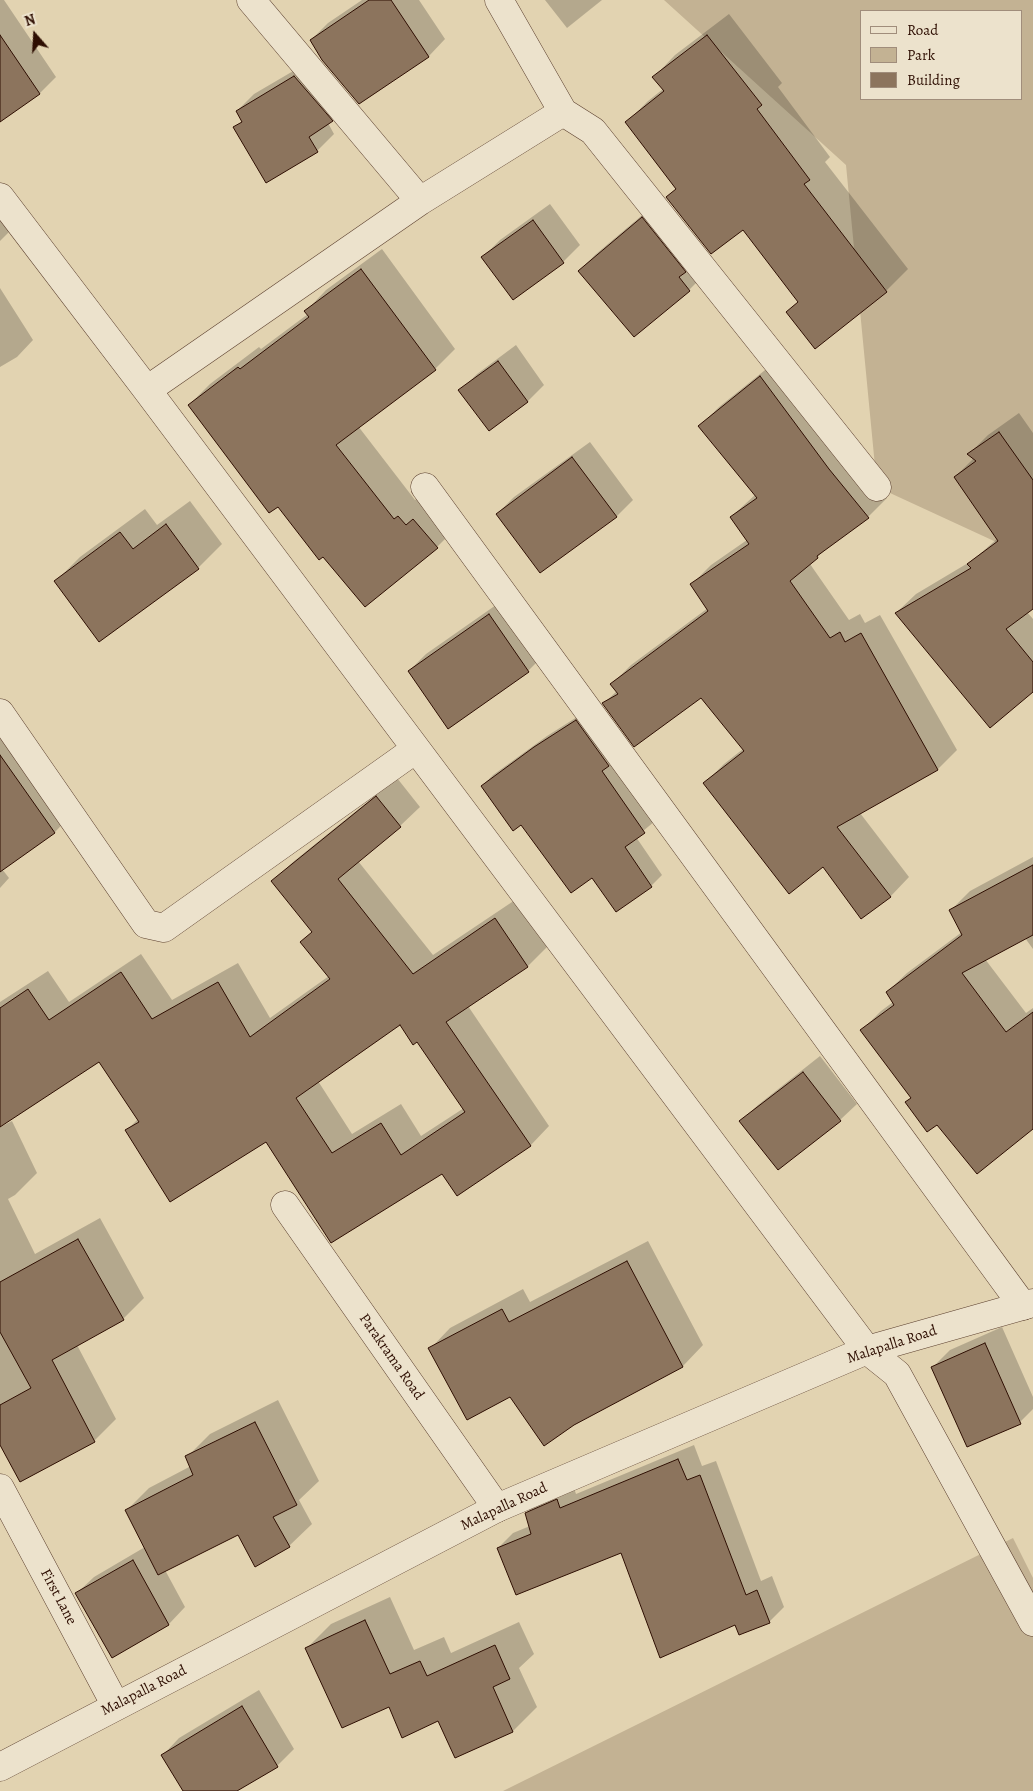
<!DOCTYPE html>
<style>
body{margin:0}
#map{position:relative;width:1033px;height:1791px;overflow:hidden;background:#e2d3b1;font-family:Alegreya,serif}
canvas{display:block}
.legend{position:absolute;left:860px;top:10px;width:162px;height:90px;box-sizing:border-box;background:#ece2cc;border:1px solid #a08d7b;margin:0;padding:6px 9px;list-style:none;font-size:15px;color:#2e0e02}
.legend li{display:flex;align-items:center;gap:10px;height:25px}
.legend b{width:25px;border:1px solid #a08d7b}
.north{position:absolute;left:10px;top:10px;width:50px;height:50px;-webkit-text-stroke:4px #ece2cc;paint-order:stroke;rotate:341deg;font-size:14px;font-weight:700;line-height:20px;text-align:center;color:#2e0e02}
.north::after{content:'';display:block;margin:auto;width:18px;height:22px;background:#2e0e02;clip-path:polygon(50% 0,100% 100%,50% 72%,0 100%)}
</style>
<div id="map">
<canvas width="1033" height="1791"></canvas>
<ul class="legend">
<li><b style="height:6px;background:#ece2cc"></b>Road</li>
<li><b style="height:14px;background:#c3b293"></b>Park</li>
<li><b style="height:14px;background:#8c745d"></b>Building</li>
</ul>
<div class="north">N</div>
</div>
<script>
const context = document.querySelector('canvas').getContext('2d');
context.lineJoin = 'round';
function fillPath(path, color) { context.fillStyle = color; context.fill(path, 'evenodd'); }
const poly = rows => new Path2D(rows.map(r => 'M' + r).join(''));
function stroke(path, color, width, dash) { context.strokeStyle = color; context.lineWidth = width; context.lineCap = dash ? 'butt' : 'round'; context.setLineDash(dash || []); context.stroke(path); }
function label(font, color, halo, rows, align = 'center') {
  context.font = font + ' Alegreya,serif'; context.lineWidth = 4; context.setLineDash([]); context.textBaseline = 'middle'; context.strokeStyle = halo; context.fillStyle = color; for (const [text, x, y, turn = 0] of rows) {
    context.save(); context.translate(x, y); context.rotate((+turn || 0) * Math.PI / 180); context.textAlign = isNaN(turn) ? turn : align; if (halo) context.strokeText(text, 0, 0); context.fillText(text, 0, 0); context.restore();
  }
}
fillPath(poly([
 [664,0,1033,0,1033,559,877,487,846,165],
 [862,11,1022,11,1022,99,862,99],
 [1013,1538,1033,1578,1033,1791,503,1791]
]), '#c3b293');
fillPath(poly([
 [0,0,4,0,56,77,39,94,0,120],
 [362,0,419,0,445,39,429,56,359,102,311,40,328,23],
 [545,0,602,0,567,28],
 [729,14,782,83,778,87,830,157,825,162,908,269,886,291,815,348,787,312,799,301,743,228,667,197,677,188,627,122,648,101,663,89,654,77,675,55],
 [312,60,349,104,328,123,334,134,317,151,267,181,235,128,243,120,237,111,254,94],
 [0,196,18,223,0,241],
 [659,201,706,273,689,290,634,335,579,271,596,254],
 [550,204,580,245,563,262,513,298,483,257,500,240],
 [382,249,455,349,435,369,358,426,415,500,420,496,458,526,437,547,365,605,189,405,210,384,259,347,261,349,308,314,306,311,326,290],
 [0,288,33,340,17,357,0,367],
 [516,345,544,385,528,401,489,429,460,391,477,374],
 [780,358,848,450,887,498,868,517,828,547,810,564,849,620,860,614,865,623,880,615,957,750,938,769,860,813,909,877,890,897,823,866,705,783,724,764,743,749,701,696,604,703,617,691,612,684,631,665,708,608,692,584,711,565,747,540,731,517,756,494,700,426,719,407],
 [1019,413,1033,433,1033,608,1027,612,1033,619,1033,691,896,613,916,594,973,560,998,538,955,477,974,458,969,454,988,435],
 [590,442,633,500,616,517,497,514,514,497],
 [190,501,222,544,198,568,100,640,56,581,80,557,145,509,157,525],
 [506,598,545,654,528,671,409,671,426,654],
 [588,710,655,821,636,837,662,875,651,886,592,876,522,823,482,786,493,775,547,736],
 [0,711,76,810,55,832,2,869,9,878,0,888],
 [397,778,420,807,400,826,358,861,433,955,515,900,547,947,528,966,468,1006,549,1126,530,1146,443,1172,331,1241,266,1140,126,1131,138,1119,100,1060,0,1098,0,1002,48,971,69,1002,141,954,172,1000,238,963,270,1018,329,976,302,942,313,931,273,881,293,862],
 [400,1023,417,1040,464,1108,421,1136,401,1104,352,1134,318,1081],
 [1033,857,1033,949,1025,938,985,959,1026,1013,1033,1008,1033,1128,937,1123,912,1097,862,1030,881,1011,893,1002,887,992,907,973,962,932,951,910,970,891],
 [820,1056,857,1104,840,1120,741,1121,758,1105],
 [12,1121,37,1173,15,1195,8,1199,35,1254,100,1218,144,1298,123,1319,77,1345,116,1419,94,1441,0,1442,0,1127],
 [648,1241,703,1345,683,1366,573,1424,510,1395,430,1349,450,1328,523,1289,530,1302],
 [1002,1327,1033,1397,1033,1409,1020,1422,933,1367,950,1350],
 [278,1400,319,1481,299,1500,312,1524,289,1546,238,1533,165,1570,185,1607,169,1624,112,1656,77,1593,94,1577,145,1547,127,1510,149,1488,191,1466,187,1457,210,1434],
 [694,1445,702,1466,716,1461,761,1581,772,1576,784,1607,769,1622,736,1624,621,1552,498,1548,513,1533,530,1526,526,1513,541,1498,573,1485,576,1494],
 [390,1597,414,1650,444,1637,451,1653,519,1622,534,1654,519,1668,537,1707,513,1731,456,1757,439,1719,389,1706,307,1648,331,1624],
 [259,1690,294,1749,277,1766,235,1791,184,1791,163,1755,179,1738]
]), '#0003');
const building = poly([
 [369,0,391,0,429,57,359,104,322,60,310,40,369,0],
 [0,35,40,94,0,122,0,35],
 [707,35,762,105,757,109,810,180,804,184,887,292,815,349,786,312,798,302,743,230,711,254,666,197,676,189,625,122,664,91,652,77,707,35],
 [294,76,333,121,309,137,318,152,266,183,233,127,242,122,236,111,294,76],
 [642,217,686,272,679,277,690,291,634,337,578,271,642,217],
 [533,220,564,263,513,300,481,257,533,220],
 [361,269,436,370,336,445,394,519,398,516,406,525,413,519,438,548,365,607,323,557,319,560,278,507,269,513,188,405,238,367,240,369,309,317,304,311,361,269],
 [498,361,528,402,489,431,458,390,498,361],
 [760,376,829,469,869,518,817,556,818,558,790,581,830,638,840,632,845,642,861,633,938,770,837,827,891,897,861,919,823,867,789,894,703,783,744,751,701,698,634,747,602,703,618,694,610,684,708,611,690,584,749,544,730,517,757,498,698,426,760,376],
 [999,432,1033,480,1033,609,1006,629,1033,662,1033,692,990,728,895,613,971,568,967,564,998,541,954,477,976,461,967,454,999,432],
 [572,457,617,517,540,573,496,514,572,457],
 [166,524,199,569,99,642,54,581,120,532,133,549,166,524],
 [489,614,529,672,448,729,408,671,489,614],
 [576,720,609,766,602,771,645,833,625,847,652,887,616,912,592,878,571,893,521,825,513,831,481,786,534,747,576,720],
 [0,755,55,833,0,872,0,755],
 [376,796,401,827,338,879,413,974,495,918,528,967,446,1022,531,1146,457,1196,442,1174,331,1243,266,1142,170,1202,125,1130,139,1122,99,1062,0,1127,0,1008,28,989,49,1020,121,972,152,1019,218,982,250,1037,330,979,300,942,312,932,271,881,376,796],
 [400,1025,413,1045,417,1042,465,1112,401,1155,381,1123,332,1153,296,1098,400,1025],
 [1033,865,1033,935,962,973,1006,1032,1033,1012,1033,1129,977,1174,937,1125,927,1132,905,1102,911,1098,860,1030,894,1005,886,992,962,935,949,910,1033,865],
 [803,1072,841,1121,778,1170,739,1121,803,1072],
 [78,1239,124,1320,52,1360,95,1442,20,1482,0,1445,0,1405,31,1388,0,1332,0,1282,78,1239],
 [627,1261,683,1367,574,1425,544,1446,510,1397,467,1420,428,1348,502,1309,509,1322,627,1261],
 [985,1343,1021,1424,967,1447,931,1367,985,1343],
 [255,1422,297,1505,273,1517,290,1547,255,1567,238,1535,158,1575,125,1510,193,1475,185,1456,255,1422],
 [678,1459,687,1480,700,1475,746,1595,757,1590,770,1623,739,1635,735,1625,660,1658,621,1553,516,1595,497,1548,531,1534,525,1513,557,1499,560,1508,678,1459],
 [133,1560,169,1625,112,1658,75,1593,133,1560],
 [365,1620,390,1674,420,1661,427,1676,495,1645,510,1679,493,1687,513,1732,455,1758,438,1721,402,1738,389,1707,342,1728,305,1648,365,1620],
 [242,1706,278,1767,237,1791,183,1791,161,1755,242,1706]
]);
fillPath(building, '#8c745d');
stroke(building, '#2e0e02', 1);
const minor = poly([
 [251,0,420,201],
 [499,0,563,112],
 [0,197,147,390,867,1350,897,1374,1033,1622],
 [147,390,420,201,563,112,593,131,877,487],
 [425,487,1023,1306],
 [0,713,146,924,164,928,416,749],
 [285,1205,497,1508],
 [0,1488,116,1706]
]);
const tertiary = poly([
 [0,1767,497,1508,867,1350,1033,1303]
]);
stroke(minor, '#5b3f2e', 29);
stroke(tertiary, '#5b3f2e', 29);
stroke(minor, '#ece2cc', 28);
stroke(tertiary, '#ece2cc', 28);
label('15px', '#2e0e02', '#ece2cc', [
 ["Malapalla Road",892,1345,-18],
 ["Parakrama Road",391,1357,55],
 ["Malapalla Road",504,1507,-25],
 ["First Lane",58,1597,62],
 ["Malapalla Road",144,1691,-27]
]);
</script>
